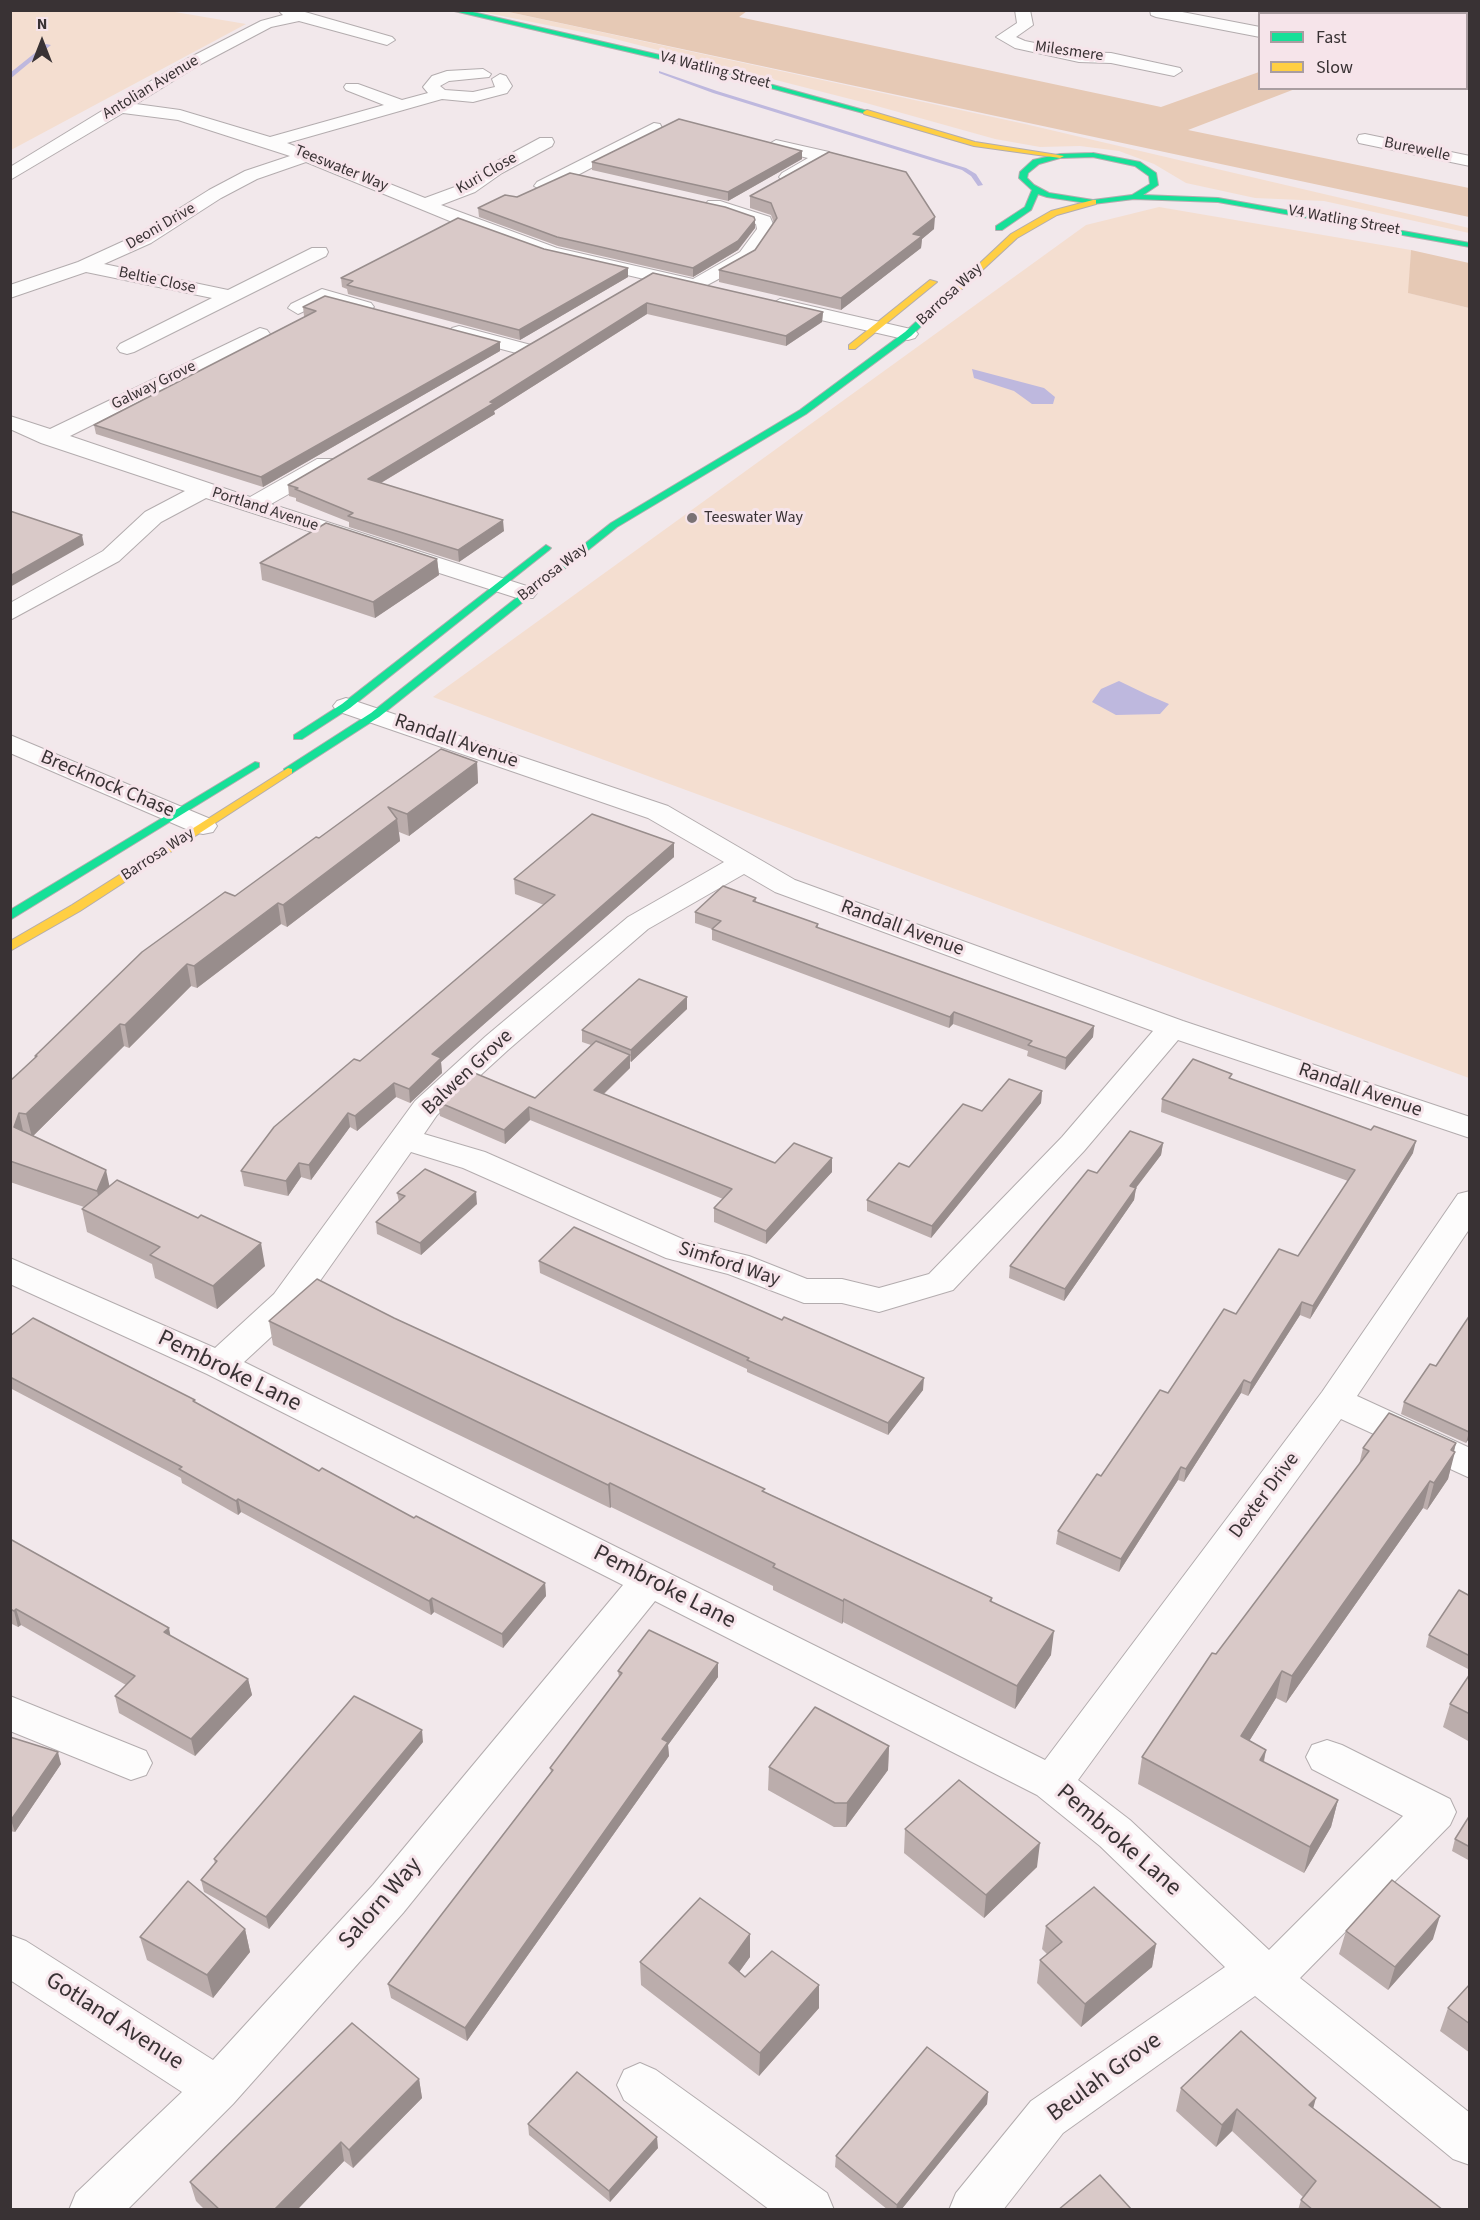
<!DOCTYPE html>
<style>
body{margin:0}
#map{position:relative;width:1480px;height:2220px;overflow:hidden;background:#f2e8eb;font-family:"Source Sans 3",sans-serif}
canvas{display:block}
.frame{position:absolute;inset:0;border:12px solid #393234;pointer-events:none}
.legend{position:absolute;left:1258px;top:12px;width:210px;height:78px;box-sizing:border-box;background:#f6e4ea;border:2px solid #aa9da1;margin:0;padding:8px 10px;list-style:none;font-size:18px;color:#393234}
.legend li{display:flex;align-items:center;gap:12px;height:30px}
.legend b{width:30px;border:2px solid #aa9da1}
.north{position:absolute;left:12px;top:12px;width:60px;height:60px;-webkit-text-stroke:4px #f6e4ea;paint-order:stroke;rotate:0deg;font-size:16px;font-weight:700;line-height:24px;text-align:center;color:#393234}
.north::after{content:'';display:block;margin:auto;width:21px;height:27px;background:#393234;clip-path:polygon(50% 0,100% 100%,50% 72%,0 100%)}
</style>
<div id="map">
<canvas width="1480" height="2220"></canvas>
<div class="frame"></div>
<ul class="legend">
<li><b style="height:8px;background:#16e098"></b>Fast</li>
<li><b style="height:8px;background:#ffcf43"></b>Slow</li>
</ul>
<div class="north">N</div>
</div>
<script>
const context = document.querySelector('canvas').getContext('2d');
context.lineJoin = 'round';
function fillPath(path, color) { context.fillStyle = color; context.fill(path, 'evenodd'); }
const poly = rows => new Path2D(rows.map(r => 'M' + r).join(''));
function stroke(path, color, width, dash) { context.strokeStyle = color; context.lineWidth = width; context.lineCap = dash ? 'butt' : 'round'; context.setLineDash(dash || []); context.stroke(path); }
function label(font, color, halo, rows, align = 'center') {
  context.font = font + ' "Source Sans 3",sans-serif'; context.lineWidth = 6; context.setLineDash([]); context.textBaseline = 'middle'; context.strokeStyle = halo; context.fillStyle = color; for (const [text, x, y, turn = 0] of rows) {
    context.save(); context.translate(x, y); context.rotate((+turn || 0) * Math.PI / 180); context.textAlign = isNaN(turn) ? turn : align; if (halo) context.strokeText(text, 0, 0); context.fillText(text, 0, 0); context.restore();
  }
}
fillPath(poly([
 [11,10,169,11,246,24,11,150],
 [477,11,504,11,1025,124,1469,228,1469,233,1324,201,1255,198,1186,183,1154,164,1119,151,1080,146,1040,147,995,139,866,103,607,37],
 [1159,207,1411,250,1409,293,1469,308,1469,1078,433,697,1086,225]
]), '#f4ded0');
fillPath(poly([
 [1388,10,1469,11,1469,68,1467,68,1466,14,1383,14],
 [504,11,747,11,739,17,1161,107,1259,72,1260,88,1295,89,1188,130,1469,188,1469,217],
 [1411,250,1469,263,1469,308,1408,293]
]), '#e6c9b5');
fillPath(poly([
 [972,369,1044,388,1055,397,1053,404,1032,404,1014,391,974,378],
 [1119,681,1148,695,1169,704,1160,714,1116,715,1092,702,1101,689]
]), '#beb8de');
fillPath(poly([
 [46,44,51,45,10,79,10,73,46,44],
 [659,71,717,91,966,168,976,174,983,185,978,186,971,176,962,170,713,93,659,73,659,71]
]), '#beb8de');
const street = poly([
 [278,10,298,10,392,37,395,40,387,45,299,21,271,27,199,65,136,104,180,110,270,137,384,105,346,90,344,87,346,84,358,84,402,100,428,93,423,87,432,76,447,71,483,69,491,74,489,77,449,81,440,86,445,90,473,92,495,87,492,79,500,74,506,76,512,86,507,93,473,102,442,99,287,143,425,198,463,184,490,165,540,138,552,138,554,142,552,146,502,173,475,192,441,205,557,248,693,279,740,252,757,229,756,224,708,209,705,205,708,201,720,201,770,217,775,229,754,260,696,291,545,256,496,240,306,162,257,179,221,198,151,243,104,264,228,290,312,248,326,248,328,252,326,256,134,352,127,354,120,352,117,348,120,344,212,298,86,272,10,298,10,285,78,262,137,235,209,190,245,171,290,156,178,120,123,113,10,180,10,167,187,59,261,21,283,15,278,10],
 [1015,10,1030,10,1033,25,1016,37,1025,41,1079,52,1111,53,1180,68,1182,71,1174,76,1111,63,1079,62,1015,48,996,37,1017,23,1015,10],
 [1150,10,1172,10,1260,27,1260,37,1156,17,1151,15,1150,10],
 [1466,68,1470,69,1470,79,1466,78,1466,68],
 [654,123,660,124,662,128,660,132,549,190,543,191,534,186,537,182,654,123],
 [1365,134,1470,156,1470,166,1359,143,1357,139,1359,135,1365,134],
 [776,140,829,152,832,156,794,181,782,181,779,177,782,173,808,158,770,149,767,145,776,140],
 [322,289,371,303,374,307,364,313,324,302,298,314,288,308,291,304,322,289],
 [780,299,915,330,918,334,915,338,908,340,773,309,770,305,780,299],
 [459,326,531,345,534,349,531,353,524,355,452,336,449,332,452,328,459,326],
 [260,328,267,330,270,334,267,338,70,436,250,497,317,459,333,459,336,464,333,469,271,504,533,588,537,593,533,598,517,598,206,498,161,522,119,561,10,620,10,603,103,551,145,512,185,491,41,443,10,429,10,416,50,429,260,328],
 [346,698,668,806,795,880,1183,1021,1470,1117,1470,1138,1178,1040,1084,1151,953,1290,879,1312,842,1303,804,1303,728,1274,666,1258,463,1168,411,1152,298,1312,244,1362,1045,1760,1322,1392,1458,1194,1470,1191,1470,1228,1357,1396,1470,1448,1470,1478,1341,1419,1078,1780,1130,1820,1269,1950,1403,1816,1312,1769,1306,1757,1312,1745,1327,1740,1342,1745,1450,1799,1456,1812,1450,1825,1300,1978,1470,2113,1470,2165,1453,2159,1255,1996,1063,2133,1003,2210,949,2210,956,2193,1031,2101,1225,1967,1100,1846,1037,1795,655,1601,403,1913,233,2104,127,2210,69,2210,76,2193,182,2092,10,1980,10,1935,26,1941,213,2060,373,1885,623,1585,207,1374,10,1284,10,1258,215,1348,274,1294,415,1101,486,1036,628,917,724,862,648,818,337,711,333,706,337,701,346,698],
 [744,874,775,892,1153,1031,1062,1137,929,1274,879,1288,842,1279,807,1279,749,1256,687,1241,485,1152,424,1134,437,1115,508,1050,648,929,744,874],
 [10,735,213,820,217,826,213,832,203,834,193,832,10,753,10,735],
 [10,1696,146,1751,152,1763,146,1775,131,1780,10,1731,10,1696],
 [640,2063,656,2070,827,2193,834,2210,770,2210,624,2100,617,2085,624,2070,640,2063]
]);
const fast = poly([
 [450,10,464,10,686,61,871,112,867,114,685,65,450,10],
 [1093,153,1140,162,1156,173,1158,185,1143,195,1218,198,1470,243,1470,247,1218,202,1134,199,1093,204,1047,197,1038,194,1031,210,1002,230,996,230,996,226,1025,207,1032,190,1019,178,1020,172,1033,160,1060,154,1093,153],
 [1093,157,1135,166,1149,176,1150,184,1132,195,1093,200,1049,193,1034,185,1027,178,1028,173,1039,164,1060,158,1093,157],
 [931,308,938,310,911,336,806,414,617,527,379,717,292,773,284,773,284,769,371,713,611,523,800,410,905,332,931,308],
 [546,545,551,548,549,550,350,708,302,739,294,739,294,735,342,704,546,545],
 [255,762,259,763,259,767,10,920,10,910,255,762]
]);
const slow = poly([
 [867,110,975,142,1064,156,1060,158,974,146,864,114,863,112,867,110],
 [1093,200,1096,200,1096,204,1057,215,1017,238,937,312,930,310,1011,234,1051,211,1093,200],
 [930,280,937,282,855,349,849,349,849,345,930,280],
 [288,768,292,769,292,773,80,911,10,951,10,941,72,905,288,768]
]);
stroke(street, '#b3acae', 2);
stroke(fast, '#b3acae', 2);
stroke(slow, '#b3acae', 2);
fillPath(street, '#fdfcfc');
fillPath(fast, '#16e098');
fillPath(slow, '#ffcf43');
fillPath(poly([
 [802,159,728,201,592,170,592,162],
 [750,196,934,229,922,239,921,248,841,310,719,282,719,270,755,250,774,223,771,215,750,208],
 [478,208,755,220,755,228,738,250,693,277,558,246,479,217],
 [544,249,628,277,520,340,348,294,347,289,342,287,341,278],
 [653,273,823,312,822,322,786,346,647,314,494,411,495,414,381,483,504,531,459,562,349,527,349,522,296,501,296,498,289,496,288,485],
 [303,307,500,342,500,351,263,487,96,434,94,425,305,317,304,316],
 [437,559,439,575,375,618,262,580,260,563],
 [477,762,478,783,409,836,399,832,400,841,287,927,281,924,197,988,191,986,129,1048,124,1046,33,1136,109,1187,265,1266,217,1309,155,1278,152,1264,87,1232,82,1209,84,1207,10,1182,10,1081,35,1058,35,1056,235,896,319,838],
 [674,843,674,857,441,1062,442,1073,410,1103,396,1097,357,1131,350,1127,311,1180,301,1177,288,1196,244,1186,241,1171,360,1061,544,905,515,894,514,879],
 [756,898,756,902,818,924,818,928,1094,1026,1093,1037,1065,1070,1027,1056,1028,1051,953,1024,949,1028,712,940,712,929,695,923,695,912],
 [687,997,687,1009,631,1062,630,1061,630,1068,604,1094,775,1163,832,1172,766,1244,714,1222,714,1208,723,1199,530,1120,505,1144,440,1116,438,1102,535,1098,591,1045,582,1042,582,1030],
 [1232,1079,1413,1153,1310,1319,1300,1315,1248,1396,1241,1393,1184,1482,1178,1480,1119,1572,1056,1544,1058,1531,1168,1393,1236,1314,1298,1256,1348,1181,1161,1112,1162,1099],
 [1042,1091,1041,1103,931,1238,867,1211,867,1200,982,1111],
 [1163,1143,1161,1155,1136,1188,1134,1200,1064,1301,1009,1278,1010,1266],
 [397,1193,477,1204,421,1255,377,1234,376,1222,399,1202],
 [539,1261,923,1390,888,1435,747,1372,747,1369,540,1273],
 [1470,1315,1470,1437,1466,1443,1401,1414,1404,1402,1436,1366],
 [394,1318,765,1492,992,1598,992,1602,1051,1655,1015,1709,843,1622,842,1624,773,1590,773,1586,611,1507,610,1508,273,1345,269,1321],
 [10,1336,195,1402,319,1471,545,1583,546,1596,503,1648,434,1612,431,1615,241,1512,238,1515,182,1483,181,1478,10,1388],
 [1456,1443,1448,1479,1427,1510,1423,1508,1286,1703,1276,1698,1249,1741,1266,1750,1264,1762,1338,1800,1331,1827,1304,1873,1138,1784,1142,1757,1216,1654,1359,1465,1363,1448],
 [10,1539,170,1636,248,1679,252,1695,195,1756,119,1713,115,1696,126,1685,21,1625,18,1627,10,1623],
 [1470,1596,1470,1670,1426,1647,1429,1635],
 [718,1663,718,1677,668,1745,669,1756,467,2041,391,1998,388,1984,551,1772,550,1768,619,1677,618,1671],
 [1470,1674,1470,1742,1443,1727,1450,1704],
 [10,1737,61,1764,15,1832,10,1831],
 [423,1742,269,1929,204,1892,201,1880,215,1864,214,1859],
 [889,1746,888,1770,846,1827,834,1827,768,1790,769,1767],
 [1470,1815,1470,1861,1452,1851,1455,1839],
 [905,1829,1037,1867,984,1918,904,1853],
 [1046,1926,1156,1944,1152,1967,1081,2027,1037,1983,1040,1960,1047,1954,1042,1949],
 [245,1929,250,1952,213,1998,147,1960,140,1937],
 [1346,1931,1433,1939,1388,1990,1339,1954],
 [750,1957,739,1972,745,1977,819,1985,819,2008,759,2076,641,1985,640,1962],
 [1470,1984,1470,2053,1440,2031,1448,2008],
 [419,2079,422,2098,353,2168,344,2161,297,2210,205,2210,196,2201,190,2182],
 [1181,2088,1313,2109,1443,2210,1298,2210,1301,2200,1303,2197,1232,2131,1216,2147,1176,2111],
 [988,2092,987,2104,901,2210,888,2210,835,2167,836,2156],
 [528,2124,658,2148,610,2202,529,2135]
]), '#bbadac');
fillPath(poly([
 [802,151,802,159,728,201,728,192],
 [935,217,934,229,922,239,921,248,841,310,841,298,913,234],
 [755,220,755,228,738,250,693,277,693,268],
 [628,268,628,277,520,340,519,330],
 [647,303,647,314,494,411,495,414,369,490,368,479],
 [823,312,822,322,786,346,786,336],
 [500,342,500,351,263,487,261,477],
 [503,520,504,531,459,562,458,550],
 [82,535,84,545,10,587,10,576],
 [437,559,439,575,375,618,373,602],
 [477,762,478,783,409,836,407,814],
 [397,819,400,841,287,927,283,905],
 [674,843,674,857,441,1062,442,1073,410,1103,409,1089,432,1054],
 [278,903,281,924,197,988,194,966],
 [187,964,191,986,129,1048,125,1025],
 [687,997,687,1009,631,1062,631,1050],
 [954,1012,953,1024,949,1028,950,1017],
 [120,1024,124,1046,32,1137,26,1114],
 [1094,1026,1093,1037,1065,1070,1066,1058],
 [630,1055,630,1068,594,1103,594,1090],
 [394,1083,396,1097,357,1131,355,1116],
 [1042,1091,1041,1103,931,1238,932,1226],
 [529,1107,530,1120,505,1144,504,1130],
 [19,1113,24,1135,14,1127],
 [348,1113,350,1127,311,1180,309,1165],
 [1416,1141,1413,1153,1310,1319,1313,1306],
 [1163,1143,1161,1155,1128,1198,1130,1186],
 [832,1158,832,1172,766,1244,766,1231],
 [299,1163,301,1177,288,1196,286,1181],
 [106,1170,111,1193,102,1213,97,1191],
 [1136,1188,1134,1200,1064,1301,1065,1289],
 [476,1192,477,1204,421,1255,420,1243],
 [261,1243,265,1266,217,1309,213,1286],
 [1302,1302,1300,1315,1248,1396,1251,1383],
 [924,1378,923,1390,888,1435,888,1423],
 [1244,1380,1241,1393,1184,1482,1186,1469],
 [1470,1430,1470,1437,1466,1443,1469,1432],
 [1456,1443,1452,1457,1455,1452,1448,1479,1427,1510,1434,1483],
 [1181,1467,1178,1480,1119,1572,1121,1559],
 [1430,1481,1423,1508,1286,1703,1292,1676],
 [610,1483,611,1507,610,1508,608,1485],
 [238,1499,241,1512,238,1515,236,1501],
 [545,1583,546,1596,503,1648,502,1634],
 [432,1598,434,1612,431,1615,429,1601],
 [844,1599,843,1622,842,1624,843,1601],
 [16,1609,21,1625,18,1627,14,1611],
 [169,1628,172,1644,164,1632],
 [1054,1631,1051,1655,1015,1709,1017,1686],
 [718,1663,718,1677,668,1745,669,1756,467,2041,465,2028,662,1739],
 [1282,1671,1276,1698,1235,1764,1241,1736],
 [248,1679,252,1695,195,1756,191,1739],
 [422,1730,423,1742,269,1929,266,1917],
 [889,1746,888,1770,846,1827,847,1803],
 [1266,1750,1260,1777,1260,1760],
 [58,1752,61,1764,15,1832,11,1820],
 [1338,1800,1331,1827,1304,1873,1310,1847],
 [1040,1843,1037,1867,984,1918,986,1895],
 [1440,1916,1433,1939,1388,1990,1395,1967],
 [245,1929,250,1952,213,1998,207,1975],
 [750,1934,750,1957,729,1986,729,1963],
 [1156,1944,1152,1967,1081,2027,1085,2004],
 [819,1985,819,2008,759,2076,760,2053],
 [419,2079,422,2098,353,2168,349,2150],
 [988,2092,987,2104,901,2210,896,2210,897,2205],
 [1316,2098,1310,2120,1309,2105],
 [1237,2109,1232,2131,1216,2147,1222,2125],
 [657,2137,658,2148,610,2202,609,2191],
 [341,2142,344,2161,297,2210,274,2210]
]), '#988d8c');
const building = poly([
 [679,119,802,151,728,192,592,162,679,119],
 [829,152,906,172,935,217,913,234,922,236,841,298,719,270,755,250,777,218,771,203,750,196,829,152],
 [570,173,725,207,754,217,755,220,738,241,693,268,557,237,478,208,505,195,517,197,570,173],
 [458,218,544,249,628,268,519,330,347,285,353,281,341,278,458,218],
 [653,273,823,312,786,336,647,303,490,402,494,403,368,479,503,520,458,550,348,516,353,513,295,489,298,488,288,485,653,273],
 [325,296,500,342,261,477,94,425,316,311,303,307,325,296],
 [10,511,82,535,10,576,10,511],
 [326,523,437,559,373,602,260,563,326,523],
 [441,749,477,762,407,814,388,807,397,819,283,905,278,903,194,966,187,964,125,1025,120,1024,26,1114,19,1113,14,1127,106,1170,97,1191,10,1161,10,1081,37,1056,35,1056,142,952,225,892,235,896,316,837,319,838,441,749],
 [592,814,674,843,432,1054,441,1058,409,1089,394,1083,355,1116,348,1113,309,1165,299,1163,286,1181,241,1171,274,1127,354,1059,360,1061,555,895,514,879,592,814],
 [723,886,756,898,753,901,818,924,816,927,1094,1026,1066,1058,1028,1045,1032,1041,954,1012,950,1017,712,929,721,921,695,912,723,886],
 [639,979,687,997,631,1050,582,1030,639,979],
 [596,1041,630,1055,594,1090,775,1163,794,1143,832,1158,766,1231,714,1208,732,1189,529,1107,504,1130,438,1102,472,1072,535,1098,596,1041],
 [1193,1059,1232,1074,1229,1078,1371,1130,1374,1126,1416,1141,1313,1306,1302,1302,1251,1383,1244,1380,1186,1469,1181,1467,1121,1559,1058,1531,1097,1474,1101,1476,1160,1390,1168,1393,1224,1309,1236,1314,1279,1249,1298,1256,1355,1170,1162,1099,1193,1059],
 [1009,1079,1042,1091,932,1226,867,1200,899,1163,909,1167,963,1104,982,1111,1009,1079],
 [1130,1131,1163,1143,1130,1186,1136,1188,1065,1289,1010,1266,1088,1170,1097,1173,1130,1131],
 [425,1169,476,1192,420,1243,376,1222,405,1196,397,1193,425,1169],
 [117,1180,198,1218,201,1215,261,1243,213,1286,150,1255,160,1247,82,1209,117,1180],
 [574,1227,782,1320,784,1317,924,1378,888,1423,747,1360,749,1358,539,1261,574,1227],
 [317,1279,394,1318,765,1489,762,1491,992,1598,990,1601,1054,1631,1017,1686,844,1599,843,1601,773,1567,775,1564,610,1483,608,1485,269,1321,317,1279],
 [1470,1315,1470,1430,1469,1432,1404,1402,1430,1364,1436,1366,1470,1315],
 [33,1318,195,1400,193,1401,319,1471,322,1468,414,1518,416,1516,545,1583,502,1634,432,1598,429,1601,238,1499,236,1501,179,1469,182,1467,10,1377,10,1336,33,1318],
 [1389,1413,1456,1443,1451,1450,1455,1452,1434,1483,1430,1481,1292,1676,1282,1671,1241,1736,1266,1750,1260,1760,1338,1800,1310,1847,1142,1757,1212,1653,1216,1654,1369,1451,1363,1448,1389,1413],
 [10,1539,169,1628,164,1632,248,1679,191,1739,115,1696,135,1676,16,1609,14,1611,10,1609,10,1539],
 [1459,1590,1470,1596,1470,1656,1429,1635,1459,1590],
 [649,1630,718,1663,662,1739,668,1742,465,2028,388,1984,553,1770,550,1768,622,1673,618,1671,649,1630],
 [1470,1674,1470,1714,1450,1704,1470,1674],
 [354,1696,422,1730,266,1917,201,1880,217,1861,214,1859,354,1696],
 [815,1707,889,1746,847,1803,835,1803,769,1767,815,1707],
 [10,1737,58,1752,11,1820,10,1820,10,1737],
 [959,1780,1040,1843,986,1895,905,1829,959,1780],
 [1470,1815,1470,1847,1455,1839,1470,1815],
 [1392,1880,1440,1916,1395,1967,1346,1931,1392,1880],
 [188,1881,245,1929,207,1975,140,1937,188,1881],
 [1094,1887,1156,1944,1085,2004,1040,1960,1062,1942,1046,1926,1094,1887],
 [700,1898,750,1934,729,1963,745,1977,772,1951,819,1985,760,2053,640,1962,700,1898],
 [1470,1984,1470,2024,1448,2008,1470,1984],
 [352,2023,419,2079,349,2150,341,2142,274,2210,220,2210,190,2182,352,2023],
 [1241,2031,1316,2098,1309,2105,1443,2210,1313,2210,1301,2200,1316,2181,1237,2109,1222,2125,1181,2088,1241,2031],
 [927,2047,988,2092,897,2205,836,2156,927,2047],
 [577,2072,657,2137,609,2191,528,2124,577,2072],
 [1100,2175,1132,2210,1058,2210,1100,2175]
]);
fillPath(building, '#d9c9c8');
stroke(building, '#988d8c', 1.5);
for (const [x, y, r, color] of [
 [692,518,6,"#7a7274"]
]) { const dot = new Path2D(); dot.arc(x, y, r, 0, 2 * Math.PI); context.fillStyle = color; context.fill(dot); stroke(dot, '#f6e4ea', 2); }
label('16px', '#393234', '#f6e4ea', [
 ["Milesmere",1069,52,8],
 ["V4 Watling Street",715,71,14],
 ["Antolian Avenue",151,88,-31],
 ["Burewelle",1417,150,12],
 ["Teeswater Way",341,169,22],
 ["Kuri Close",487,174,-30],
 ["V4 Watling Street",1344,221,10],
 ["Deoni Drive",161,227,-30],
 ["Beltie Close",157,281,12],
 ["Barrosa Way",950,295,-43],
 ["Galway Grove",154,386,-26],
 ["Portland Avenue",265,510,18],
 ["Barrosa Way",553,573,-38],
 ["Barrosa Way",158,855,-33]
]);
label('16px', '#393234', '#f6e4ea', [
 ["Teeswater Way",704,518]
], 'left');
label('20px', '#393234', '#f6e4ea', [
 ["Randall Avenue",456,742,19],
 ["Brecknock Chase",107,785,23],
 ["Randall Avenue",902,929,20],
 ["Balwen Grove",468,1073,-43],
 ["Randall Avenue",1360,1091,19],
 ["Simford Way",729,1265,18],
 ["Dexter Drive",1265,1496,-53]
]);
label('24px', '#393234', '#f6e4ea', [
 ["Pembroke Lane",229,1372,26],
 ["Pembroke Lane",664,1588,27],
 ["Pembroke Lane",1118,1841,41],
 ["Salorn Way",381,1904,-49],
 ["Gotland Avenue",114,2022,33],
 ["Beulah Grove",1105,2078,-36]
]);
</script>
